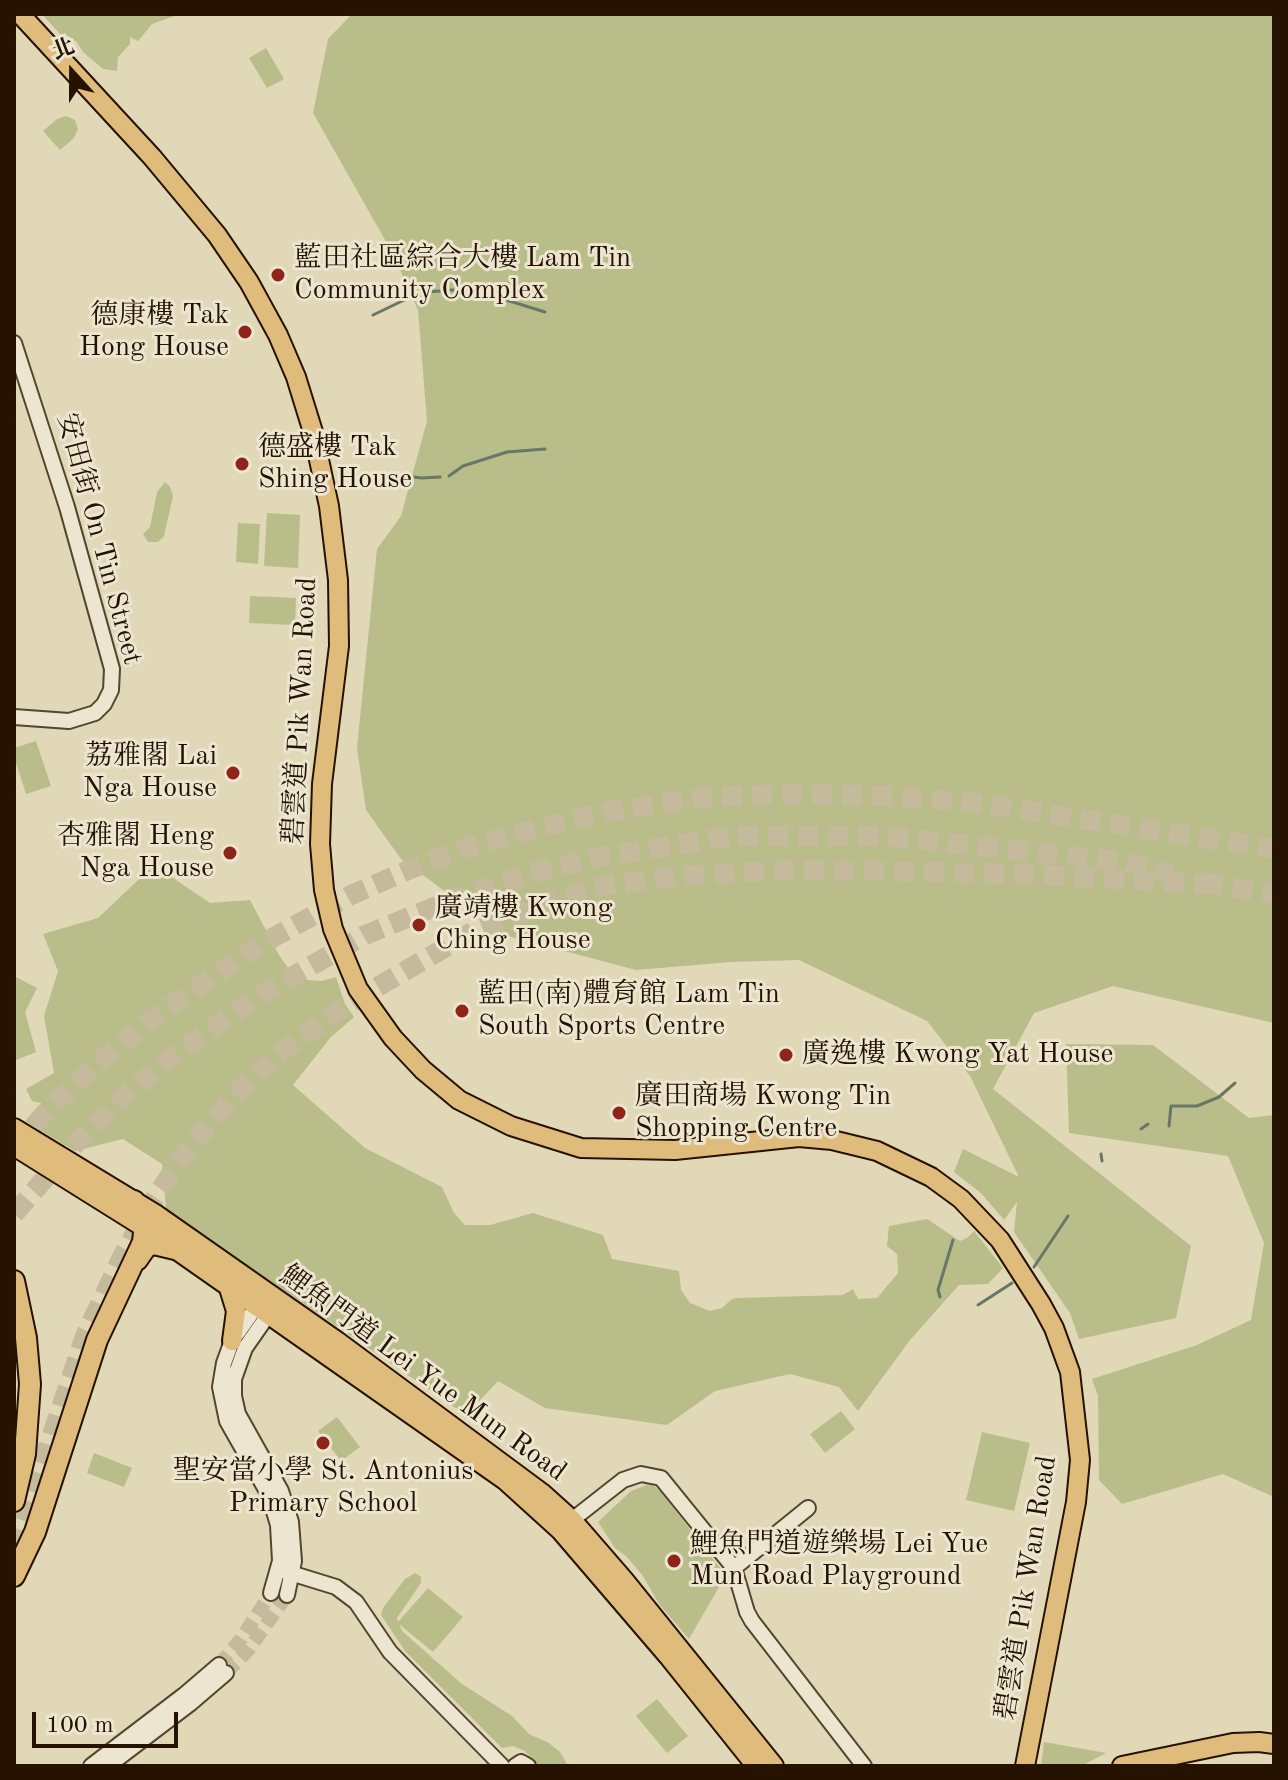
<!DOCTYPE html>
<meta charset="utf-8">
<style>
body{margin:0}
#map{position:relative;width:1288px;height:1780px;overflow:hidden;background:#e1d8b7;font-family:"Old Standard TT","Noto Serif TC",serif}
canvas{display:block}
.frame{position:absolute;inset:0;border:16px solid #261201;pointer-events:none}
.north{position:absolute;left:32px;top:32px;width:80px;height:80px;-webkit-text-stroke:6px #ece6d0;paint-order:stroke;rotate:339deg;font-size:22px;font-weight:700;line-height:32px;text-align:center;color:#261201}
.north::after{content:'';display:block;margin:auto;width:28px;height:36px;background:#261201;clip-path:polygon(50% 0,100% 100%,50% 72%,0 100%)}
.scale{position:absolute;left:32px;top:1712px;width:146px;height:36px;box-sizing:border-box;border:4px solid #261201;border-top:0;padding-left:10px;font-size:24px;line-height:28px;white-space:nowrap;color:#261201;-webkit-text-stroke:6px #ece6d0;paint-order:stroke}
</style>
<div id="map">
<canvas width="1288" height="1780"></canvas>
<div class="frame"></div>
<div class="north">北</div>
<div class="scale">100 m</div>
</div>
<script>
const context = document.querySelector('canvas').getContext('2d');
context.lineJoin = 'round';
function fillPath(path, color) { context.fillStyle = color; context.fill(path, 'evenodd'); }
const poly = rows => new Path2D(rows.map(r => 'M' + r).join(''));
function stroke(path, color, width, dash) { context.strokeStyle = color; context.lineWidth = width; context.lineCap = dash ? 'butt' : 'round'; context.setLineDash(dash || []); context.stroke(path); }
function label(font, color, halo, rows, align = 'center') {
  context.font = font + ' "Old Standard TT","Noto Serif TC",serif'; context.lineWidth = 6; context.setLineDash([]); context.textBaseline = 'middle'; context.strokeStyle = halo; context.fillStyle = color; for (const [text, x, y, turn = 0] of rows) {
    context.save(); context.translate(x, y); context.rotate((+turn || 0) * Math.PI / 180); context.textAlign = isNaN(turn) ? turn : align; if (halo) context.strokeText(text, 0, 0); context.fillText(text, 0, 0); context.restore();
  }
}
fillPath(poly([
 [42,14,180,14,152,24,138,41,130,37,130,44,118,57,117,71,103,69,83,52,76,41,68,43],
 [352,14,1274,14,1274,1023,1113,986,1034,1013,993,1089,1191,1246,1176,1318,1079,1339,1070,1313,1014,1232,1017,1202,1004,1220,981,1193,954,1172,963,1149,1019,1177,970,1076,927,1021,799,960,730,962,636,970,504,935,401,859,366,810,357,748,377,549,401,516,427,421,418,310,393,254,313,113,328,39],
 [266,48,284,79,267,88,249,58],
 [66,116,75,120,78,129,74,138,60,150,43,131,57,119],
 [165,482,170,487,173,496,164,536,158,542,148,542,143,534,150,527,157,492],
 [267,513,300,515,298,568,264,566],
 [238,523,260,524,258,564,236,562],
 [250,596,296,598,295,625,249,623],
 [36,741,51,786,26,794,14,757,14,748],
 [154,865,210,903,250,900,279,955,291,972,305,980,322,981,336,977,345,1004,354,1017,331,1037,293,1085,365,1148,442,1187,454,1213,465,1225,490,1225,533,1213,603,1235,612,1259,679,1271,681,1290,690,1303,710,1311,722,1308,732,1299,737,1298,843,1295,853,1289,858,1299,877,1298,898,1273,897,1254,887,1246,889,1226,927,1219,960,1241,967,1238,974,1231,1003,1268,988,1284,959,1285,910,1340,858,1411,839,1387,790,1374,715,1391,667,1425,545,1408,498,1381,466,1415,166,1209,162,1164,123,1139,75,1151,25,1121,39,1113,41,1103,32,1101,26,1089,54,1073,44,1016,58,971,43,934,98,918],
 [14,967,16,977,37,988,25,1012,36,1052,14,1061],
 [1066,1044,1153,1045,1249,1118,1274,1115,1274,1497,1223,1474,1122,1504,1099,1480,1098,1396,1092,1379,1197,1345,1251,1320,1264,1243,1228,1156,1069,1133],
 [841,1411,855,1429,825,1453,810,1434],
 [337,1417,360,1447,341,1461,318,1431],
 [982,1432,1030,1443,1014,1511,966,1500],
 [94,1453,132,1468,124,1487,87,1473],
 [647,1485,654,1486,660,1491,724,1573,723,1580,689,1639,659,1604,643,1576,626,1556,615,1548,598,1522,631,1491],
 [415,1573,421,1577,421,1583,397,1618,398,1622,428,1588,463,1617,433,1652,399,1624,402,1631,462,1684,512,1716,529,1734,549,1743,560,1752,568,1766,538,1766,525,1751,513,1746,502,1748,405,1651,381,1615,383,1608,405,1579],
 [657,1699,688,1736,667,1753,636,1716],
 [1044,1742,1106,1753,1081,1766,1041,1766]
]), '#b8bd8a');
stroke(poly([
 [451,290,492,291,503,299,545,312],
 [373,315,421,292,443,291],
 [396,475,422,478,440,477],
 [449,476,463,466,507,452,545,449],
 [1169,1126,1171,1106,1197,1106,1219,1097,1235,1083],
 [1141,1129,1148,1124],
 [1101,1154,1102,1161],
 [1034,1267,1068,1216],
 [940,1297,938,1290,953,1240],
 [978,1305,1012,1283]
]), '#697767', 3);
stroke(poly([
 [219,1665,241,1639,271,1593],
 [226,1673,249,1649,287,1595]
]), '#c5ba9c', 14, [14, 7]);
stroke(poly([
 [1203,882,1274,894],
 [14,1148,49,1109,98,1063,153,1018,263,943,349,896,408,870,466,848,539,828,612,811,707,797,800,794,893,796,985,804,1274,849],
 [14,1214,75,1144,121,1099,170,1058,260,995,365,935,452,900,532,873,600,857,734,836,884,836,1127,862,1172,874],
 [14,1549,85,1336,123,1255,155,1198,184,1155,231,1098,277,1055,351,1002,474,931,547,902,603,886,680,876,793,870,883,871,1044,875,1216,885]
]), '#c5ba9c', 20, [20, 10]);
const minor = poly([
 [14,343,67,507,112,669,111,690,104,704,95,713,69,721,14,717],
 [261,1300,232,1341,224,1363,220,1387,227,1421,269,1495,278,1525,280,1561,271,1593],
 [273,1308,245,1348,234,1379,234,1396,238,1414,281,1491,291,1522,294,1561,287,1595],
 [572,1520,623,1480,641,1474,661,1478,734,1568,747,1612,752,1621,864,1766],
 [734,1568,808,1508],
 [284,1571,336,1587,356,1602,390,1652,502,1766],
 [91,1766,184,1695,219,1665],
 [108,1766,191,1703,226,1673],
 [515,1766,521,1762,528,1766]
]);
const major = poly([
 [20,14,152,157,217,235,249,282,278,335,296,377,313,432,329,506,338,580,339,646,322,784,320,844,324,890,333,929,358,989,393,1038,423,1070,459,1100,511,1126,581,1148,675,1150,799,1137,832,1140,877,1151,931,1177,961,1199,1000,1240,1041,1304,1054,1328,1070,1372,1080,1460,1076,1502,1025,1766],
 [14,1128,157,1215,337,1341,542,1493,572,1520,624,1580,774,1766],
 [14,1146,145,1228,506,1481,560,1530,668,1656,756,1766],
 [228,1285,236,1311,232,1341],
 [1122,1766,1233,1743,1259,1742,1274,1744]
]);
const highway = poly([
 [137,1260,146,1247,154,1244,175,1249],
 [14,1281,26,1338,30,1384,25,1454,14,1501],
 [14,1576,35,1532,97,1340,143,1242,145,1222,134,1201]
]);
stroke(minor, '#55442e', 18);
stroke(major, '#261201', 22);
stroke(highway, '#261201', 24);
stroke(minor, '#ece6d0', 14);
stroke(major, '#e0bc7c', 18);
stroke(highway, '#e0bc7c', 20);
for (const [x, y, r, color] of [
 [278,275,8,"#8f2418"],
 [245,332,8,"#8f2418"],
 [242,464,8,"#8f2418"],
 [233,773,8,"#8f2418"],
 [230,853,8,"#8f2418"],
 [419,925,8,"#8f2418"],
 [462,1011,8,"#8f2418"],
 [786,1055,8,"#8f2418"],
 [619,1113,8,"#8f2418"],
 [323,1443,8,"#8f2418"],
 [674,1561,8,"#8f2418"]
]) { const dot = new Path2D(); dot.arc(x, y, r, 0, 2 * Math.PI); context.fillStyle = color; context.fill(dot); stroke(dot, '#ece6d0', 3); }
label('28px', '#261201', '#ece6d0', [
 ["藍田社區綜合大樓 Lam Tin",294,259],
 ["Community Complex",294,291],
 ["德康樓 Tak",229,316,"right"],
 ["Hong House",229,348,"right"],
 ["德盛樓 Tak",258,448],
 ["Shing House",258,480],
 ["荔雅閣 Lai",217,757,"right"],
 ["Nga House",217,789,"right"],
 ["杏雅閣 Heng",214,837,"right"],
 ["Nga House",214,869,"right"],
 ["廣靖樓 Kwong",435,909],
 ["Ching House",435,941],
 ["藍田(南)體育館 Lam Tin",478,995],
 ["South Sports Centre",478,1027],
 ["廣逸樓 Kwong Yat House",802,1055],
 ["廣田商場 Kwong Tin",635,1097],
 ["Shopping Centre",635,1129],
 ["聖安當小學 St. Antonius",323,1472,"center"],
 ["Primary School",323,1504,"center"],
 ["鯉魚門道遊樂場 Lei Yue",690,1545],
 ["Mun Road Playground",690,1577]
], 'left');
label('28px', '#261201', '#ece6d0', [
 ["安田街 On Tin Street",99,539,75],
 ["碧雲道 Pik Wan Road",301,711,-87],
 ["鯉魚門道 Lei Yue Mun Road",423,1374,36],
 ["碧雲道 Pik Wan Road",1027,1588,-81]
]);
</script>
